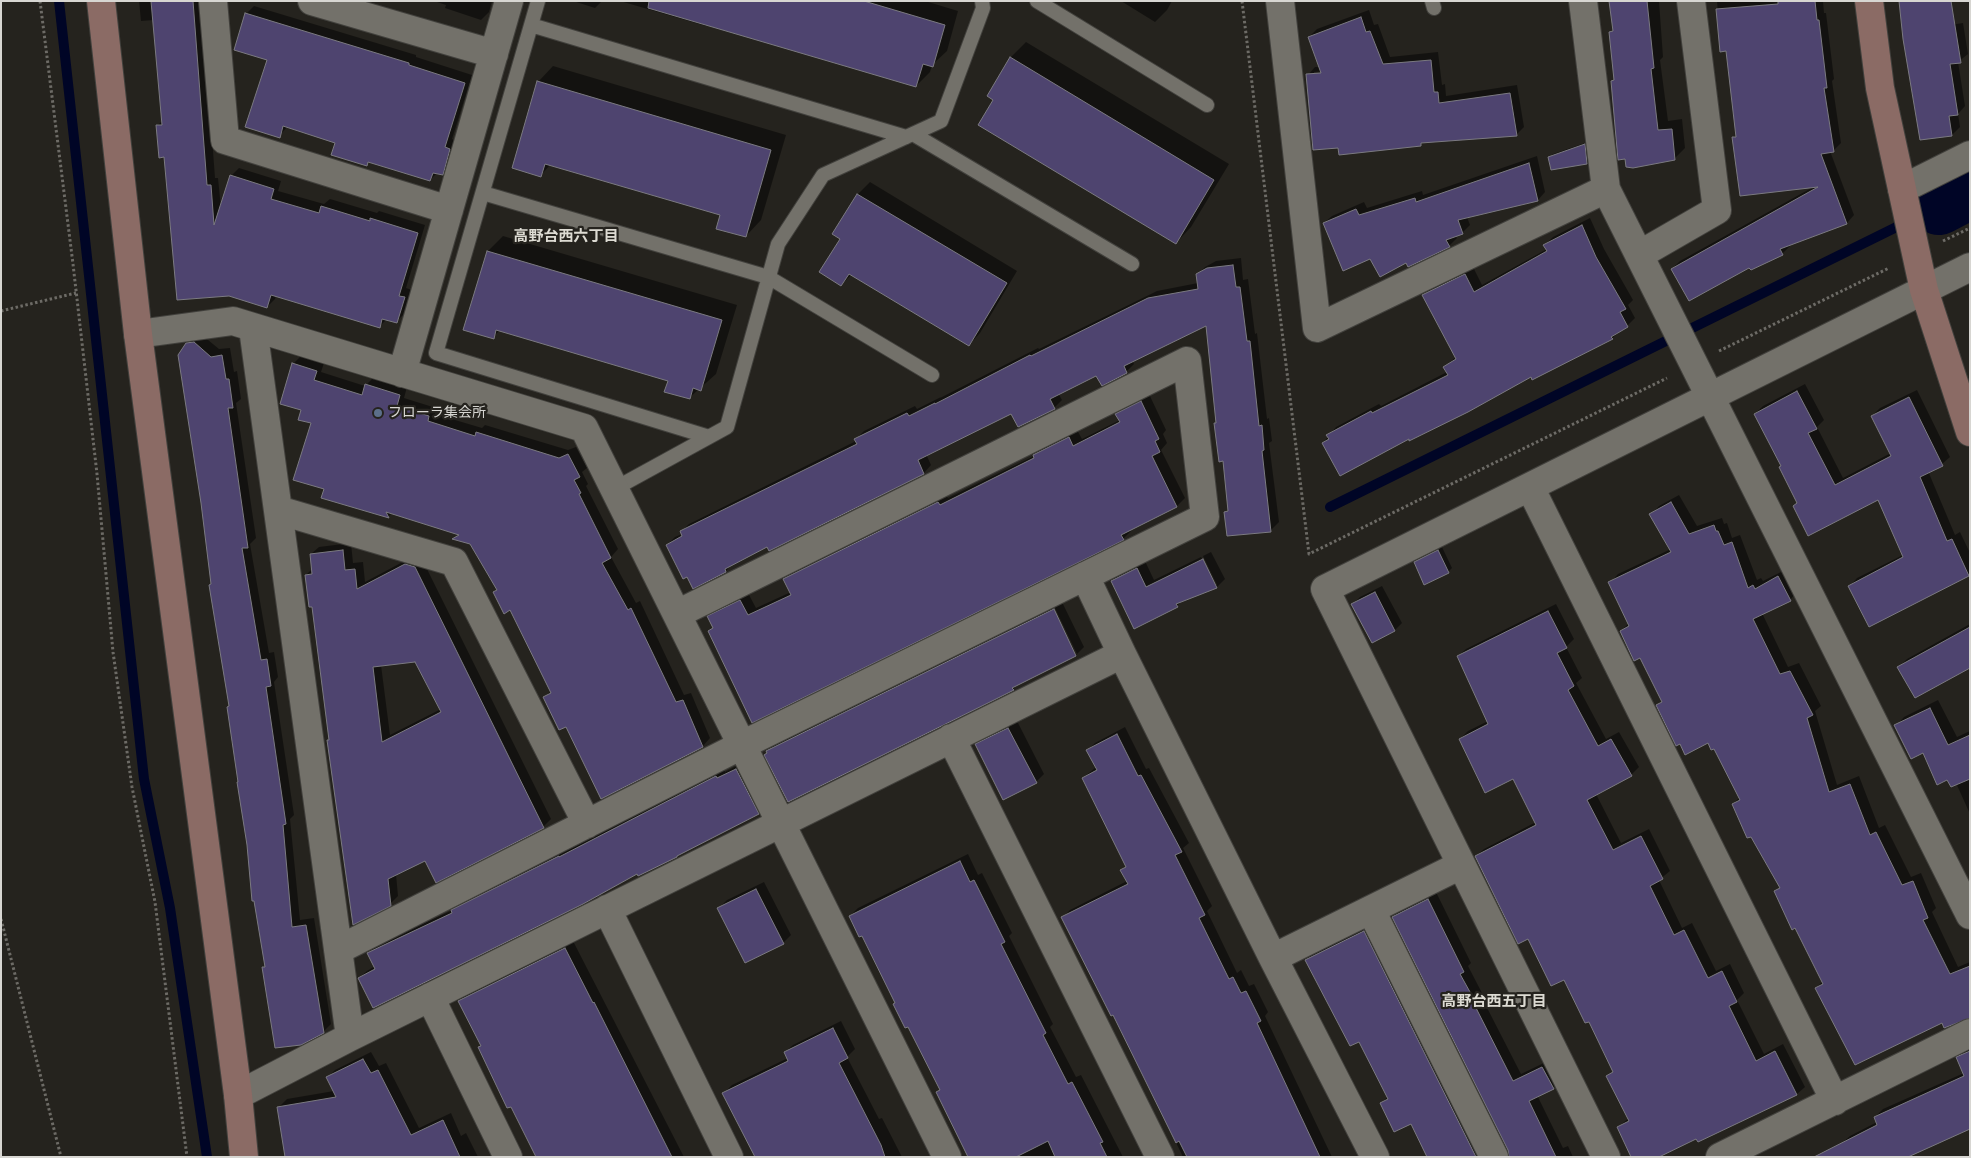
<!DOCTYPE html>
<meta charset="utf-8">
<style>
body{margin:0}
#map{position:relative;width:1971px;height:1158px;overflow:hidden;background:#25231e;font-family:"Fira Sans",sans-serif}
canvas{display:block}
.frame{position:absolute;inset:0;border:2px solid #d7d6d2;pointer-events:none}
</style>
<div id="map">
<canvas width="1971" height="1158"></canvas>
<div class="frame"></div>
</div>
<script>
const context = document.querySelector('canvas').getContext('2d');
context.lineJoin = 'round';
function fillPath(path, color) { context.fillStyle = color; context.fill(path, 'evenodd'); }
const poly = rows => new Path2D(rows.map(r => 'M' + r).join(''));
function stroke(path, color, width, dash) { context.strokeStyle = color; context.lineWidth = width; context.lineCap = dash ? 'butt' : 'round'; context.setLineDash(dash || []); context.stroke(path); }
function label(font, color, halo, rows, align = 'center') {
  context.font = font + ' "Fira Sans","Noto Sans JP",sans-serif'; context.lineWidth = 4.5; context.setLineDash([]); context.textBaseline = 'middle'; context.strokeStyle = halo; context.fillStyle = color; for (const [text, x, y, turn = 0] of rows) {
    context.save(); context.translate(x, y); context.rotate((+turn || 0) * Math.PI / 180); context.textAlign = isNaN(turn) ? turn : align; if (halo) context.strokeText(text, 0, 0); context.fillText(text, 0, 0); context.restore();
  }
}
fillPath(poly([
 [139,1,202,1,215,178,218,178,221,208,231,176,239,168,281,181,278,191,324,204,330,199,377,213,379,211,425,225,406,288,412,290,404,314,396,322,387,319,379,327,276,295,275,299,267,307,166,156,157,126,163,120,154,20,141,21],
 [434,1,492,1,489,12,481,20,445,8,446,5],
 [573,1,602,1,595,8],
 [620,1,925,1,958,11,947,51,932,65,930,72,916,86,708,24,706,26],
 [1121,1,1172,1,1167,10,1155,22],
 [1611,1,1659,1,1663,57,1660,60,1668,121,1682,119,1685,148,1675,158,1612,81,1615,78,1611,32,1614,29],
 [1717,1,1823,1,1824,13,1826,13,1834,79,1832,81,1841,143,1833,151,1830,151,1854,215,1847,223,1789,244,1790,246,1782,254,1750,266,1672,269,1680,261,1815,186,1733,138,1737,134,1727,50,1721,50],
 [254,6,416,55,416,57,472,75,452,139,457,141,450,166,442,174,438,172,430,180,370,161,367,164,336,142,288,126,279,136,268,59,246,14],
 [1369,10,1374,25,1378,24,1390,57,1438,52,1442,85,1445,84,1446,96,1517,85,1524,127,1516,135,1424,141,1420,145,1340,147,1308,75,1315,67,1320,67,1309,37,1317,29],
 [1327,71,1327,73,1314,75,1314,72],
 [1963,23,1968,54,1958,62,1965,106,1958,114,1960,127,1952,135,1921,139,1950,25],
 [1026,42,1229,164,1191,227,1176,243,988,95,1011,57],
 [553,66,786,135,761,220,746,236,721,214,551,164,541,175,538,82],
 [1588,142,1590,160,1587,163,1549,157,1553,154],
 [1537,156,1545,192,1538,200,1467,217,1470,225,1462,233,1455,235,1457,238,1449,246,1406,261,1371,258,1324,223,1332,216,1364,202,1367,208,1422,191,1423,195],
 [870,182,1017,271,980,333,969,345,852,274,841,285,841,238,834,234,858,194],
 [1590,218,1604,249,1633,300,1628,305,1635,318,1627,326,1612,338,1533,378,1532,375,1409,438,1323,443,1336,427,1379,404,1381,406,1447,372,1444,367,1456,357,1424,295,1432,287,1473,267,1482,285,1547,249,1545,245,1553,237],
 [503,236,737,305,716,374,689,398,669,380,500,330,493,337,488,251],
 [1241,258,1243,280,1248,279,1255,334,1257,333,1267,419,1269,418,1272,441,1269,443,1279,522,1271,530,1226,512,1229,509,1224,460,1216,423,1218,421,1207,324,1132,360,1134,364,1126,372,1097,374,1058,393,1062,400,1054,408,1011,412,926,454,931,465,924,473,770,549,768,545,733,563,726,571,667,545,675,537,682,534,681,532,689,524,856,441,856,439,864,431,915,406,917,409,941,397,940,398,1038,348,1039,349,1157,291,1198,283,1197,275,1205,267,1216,261],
 [202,335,219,349,230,348,234,372,237,371,241,399,236,403,256,538,250,544,269,653,274,652,278,677,274,682,294,815,290,819,300,920,314,918,331,1024,323,1032,264,967,266,965,239,781,187,344,196,336],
 [301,356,324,363,321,372,365,386,374,377,407,387,404,398,436,408,435,414,482,428,485,425,568,450,576,447,587,468,582,472,588,484,586,486,618,549,611,557,636,603,640,601,684,695,691,693,710,738,703,746,566,725,544,698,552,690,511,609,494,592,497,589,471,543,455,538,460,534,392,513,388,517,323,497,326,489,312,422,303,409,293,364],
 [1805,384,1824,420,1817,427,1843,478,1891,453,1872,416,1880,408,1917,390,1950,457,1942,464,1928,471,1955,535,1960,532,1970,553,1970,573,1968,575,1850,586,1857,578,1903,555,1879,498,1798,502,1783,465,1755,414,1763,406],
 [1149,394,1166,430,1163,434,1167,443,1161,450,1185,498,1177,506,1130,529,1131,531,1123,539,709,631,714,627,709,617,717,609,748,593,756,608,791,592,785,579,793,571,946,495,948,498,1034,456,1042,447,1077,430,1082,439,1120,420,1117,414,1125,406],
 [1679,495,1697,526,1722,518,1724,524,1727,523,1732,538,1740,535,1757,580,1761,578,1763,581,1787,569,1798,591,1790,600,1762,613,1788,667,1799,663,1821,706,1815,711,1837,785,1859,776,1879,828,1885,825,1911,877,1921,873,1936,908,1932,912,1958,967,1970,962,1970,1017,1943,1022,1816,988,1823,981,1776,891,1780,887,1733,804,1740,797,1715,747,1657,706,1663,700,1640,656,1621,631,1629,623,1610,583,1618,574,1671,549,1651,515,1659,506],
 [351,543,353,563,363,562,365,582,414,556,422,559,551,819,543,827,426,860,396,874,398,896,390,904,328,741,330,738,313,605,306,575,313,568,311,554,319,547],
 [416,660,441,709,390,735,381,665],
 [1442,547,1452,568,1448,572,1415,563],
 [1211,552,1225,579,1217,587,1183,600,1177,606,1112,581,1120,573,1145,561,1154,580,1201,557,1215,585,1217,585,1203,556],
 [1382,586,1402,623,1395,630,1372,642,1353,604,1360,597],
 [1062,602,1084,647,1076,655,1019,683,1013,689,768,752,775,743,1052,607,1074,654,1077,654,1054,606],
 [1556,604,1574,639,1566,647,1582,678,1576,683,1606,739,1619,732,1639,767,1631,775,1596,794,1621,843,1649,829,1670,871,1659,880,1682,928,1692,923,1716,971,1730,964,1744,993,1737,1000,1764,1054,1783,1044,1805,1087,1797,1094,1698,1141,1696,1137,1618,1127,1629,1118,1608,1076,1614,1070,1589,1020,1564,978,1529,938,1476,856,1484,849,1536,822,1514,778,1460,739,1468,731,1488,721,1458,656,1466,649],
 [1970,624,1970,666,1899,667,1907,659],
 [1938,700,1957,737,1970,731,1970,814,1956,783,1948,778,1923,751,1896,726,1904,717],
 [1017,721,1044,774,1036,782,976,745,984,737],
 [1125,727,1146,769,1149,768,1189,843,1183,848,1212,906,1207,911,1237,973,1241,970,1249,986,1254,984,1268,1012,1265,1016,1332,1157,1183,1157,1113,1013,1063,917,1070,910,1127,881,1121,870,1127,865,1083,778,1096,767,1088,750,1095,743],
 [744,762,766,805,758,813,637,873,359,978,367,971,375,966,368,953,376,945,453,910,460,903,567,849,567,850,724,769,725,772],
 [968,854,978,875,982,873,1012,933,1009,936,1053,1024,1050,1027,1076,1077,1081,1075,1123,1157,969,1157,938,1092,941,1089,863,934,850,916,858,908],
 [764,882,791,935,783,943,719,908,727,900],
 [1436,892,1471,963,1468,966,1482,993,1480,994,1521,1074,1550,1060,1561,1080,1553,1088,1537,1095,1563,1148,1568,1146,1573,1157,1510,1157,1509,1150,1393,917,1401,909],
 [1372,924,1488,1157,1429,1157,1412,1122,1382,1103,1388,1096,1360,1040,1306,960,1314,952],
 [573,941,684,1157,538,1157,479,1047,482,1045,459,1001,467,993],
 [841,1021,855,1049,847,1057,879,1119,882,1118,902,1157,757,1157,724,1093,732,1085,788,1058,785,1052,793,1045],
 [1970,1047,1970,1127,1841,1144,1850,1136,1877,1122,1875,1117,1883,1109,1964,1073,1958,1058],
 [371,1052,379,1066,386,1063,419,1128,451,1113,461,1136,466,1133,478,1157,286,1157,279,1107,287,1099,334,1091,327,1078,335,1070]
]), '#0007');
stroke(poly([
 [59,1,144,779,170,908,207,1157],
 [1330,507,1939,206]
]), '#000526', 10);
stroke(poly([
 [1939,206,1970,190]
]), '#000526', 58);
const building = poly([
 [151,1,193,1,207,185,211,185,214,225,230,175,274,189,271,199,319,213,321,206,370,221,370,218,418,233,399,296,405,297,397,323,382,319,380,328,271,295,267,308,229,296,177,300,164,157,159,158,156,125,162,125,151,1],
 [649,1,864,1,945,25,933,67,923,64,916,87,648,8,649,1],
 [1609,1,1647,1,1654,68,1651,69,1658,130,1672,129,1675,160,1633,168,1626,167,1625,159,1618,160,1611,81,1614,80,1609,32,1613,31,1609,1],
 [1778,1,1815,1,1817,20,1819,20,1827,88,1824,88,1834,152,1821,154,1847,224,1780,249,1783,255,1751,270,1749,268,1689,301,1671,269,1818,187,1740,196,1732,137,1736,137,1726,51,1720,52,1716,9,1778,4,1778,1],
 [1899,1,1951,1,1961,63,1950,64,1958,115,1949,116,1952,136,1920,140,1903,39,1899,1],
 [245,13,409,63,409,65,465,83,445,147,450,149,443,175,433,173,430,181,368,162,367,166,331,155,335,143,283,126,280,138,245,127,267,60,234,50,245,13],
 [1361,17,1366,32,1370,31,1383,64,1431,60,1434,92,1438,92,1439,103,1510,93,1517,136,1421,143,1421,146,1339,155,1338,148,1313,150,1306,74,1321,73,1308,37,1361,17],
 [1010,57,1214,180,1176,244,978,125,993,100,987,96,1010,57],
 [537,81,771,150,746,237,716,229,720,215,545,164,541,177,512,168,537,81],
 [1585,144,1587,164,1551,170,1548,157,1585,144],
 [1529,163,1538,201,1458,220,1463,234,1446,240,1450,247,1408,267,1406,263,1380,277,1370,259,1343,271,1323,223,1356,209,1359,215,1415,198,1416,202,1529,163],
 [857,194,1007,283,969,346,849,274,841,286,819,272,840,239,832,234,857,194],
 [1582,225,1596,257,1626,309,1620,312,1628,327,1611,337,1613,339,1532,380,1531,377,1468,412,1409,441,1409,439,1340,476,1322,443,1329,439,1326,435,1371,411,1372,413,1448,375,1443,367,1456,359,1422,295,1465,274,1474,292,1547,251,1543,245,1582,225],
 [487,251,722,320,701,391,693,388,690,399,664,392,668,381,496,330,494,339,463,330,487,251],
 [1233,265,1236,287,1240,287,1247,341,1250,341,1259,426,1262,425,1264,450,1262,451,1271,532,1227,536,1224,512,1228,511,1223,461,1219,462,1214,423,1216,423,1206,326,1124,366,1127,373,1102,386,1096,376,1050,399,1055,409,1018,427,1011,414,918,460,924,474,769,551,767,547,725,569,726,572,693,589,687,577,683,579,666,545,682,536,680,531,857,444,854,439,907,413,909,416,935,403,935,404,1030,355,1031,356,1148,298,1198,289,1196,274,1207,268,1233,265],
 [194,342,211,357,222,355,226,379,229,379,233,408,228,408,248,548,242,548,261,660,267,659,271,686,266,687,286,824,283,825,292,927,306,925,324,1033,301,1045,275,1048,262,967,265,967,254,901,252,901,247,845,237,782,238,782,227,707,229,706,209,585,211,584,201,503,178,355,186,343,194,342],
 [292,363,317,371,314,380,362,395,365,384,400,395,397,406,429,416,428,421,475,436,476,432,559,458,568,454,580,477,574,480,581,493,579,494,611,558,602,563,628,610,631,608,676,702,683,700,703,747,601,799,566,727,559,730,543,697,551,693,510,610,504,614,493,592,497,590,470,544,452,539,459,535,386,512,389,518,321,498,324,489,293,480,311,423,298,420,301,410,280,404,292,363],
 [1797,391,1817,429,1808,433,1835,485,1891,456,1871,416,1909,397,1943,466,1920,477,1947,541,1952,539,1969,576,1869,627,1848,586,1903,557,1878,500,1808,536,1793,506,1797,503,1779,467,1781,466,1754,414,1797,391],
 [1141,401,1159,439,1155,441,1160,452,1152,456,1177,507,1121,535,1124,540,752,723,708,631,713,628,707,616,740,600,748,615,791,595,783,579,938,502,940,505,1034,458,1033,455,1069,437,1073,446,1120,422,1115,414,1141,401],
 [1671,502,1689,534,1714,525,1716,531,1718,531,1724,545,1732,542,1748,588,1753,585,1755,589,1778,576,1791,601,1753,619,1780,674,1790,671,1813,715,1807,718,1829,792,1850,784,1870,835,1876,832,1902,885,1913,881,1928,918,1923,920,1950,974,1970,966,1970,1018,1944,1028,1942,1023,1855,1065,1815,988,1823,984,1795,928,1792,930,1774,891,1780,888,1751,837,1747,838,1732,804,1740,800,1714,749,1711,750,1708,743,1685,755,1680,744,1676,746,1656,705,1662,702,1640,658,1634,661,1620,631,1629,626,1608,582,1671,552,1649,514,1671,502],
 [343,550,345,570,355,569,357,589,405,564,415,567,544,828,436,883,425,861,388,879,391,906,353,925,327,740,329,740,312,607,309,607,305,575,312,574,310,554,343,550],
 [415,662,441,712,382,742,373,667,415,662],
 [1438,550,1449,573,1424,585,1414,562,1438,550],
 [1203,559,1217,588,1176,604,1178,607,1134,629,1111,581,1137,568,1146,587,1203,559],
 [1375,592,1395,631,1372,643,1351,604,1375,592],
 [1054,609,1076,656,1012,688,1014,690,994,700,788,802,764,755,767,753,766,751,1054,609],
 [1548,611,1567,648,1557,653,1574,686,1568,690,1598,746,1611,739,1632,776,1587,800,1613,850,1641,836,1663,879,1650,886,1674,935,1684,930,1708,978,1722,971,1737,1002,1729,1006,1756,1061,1775,1051,1797,1095,1698,1142,1696,1139,1659,1157,1631,1157,1617,1127,1629,1121,1606,1076,1613,1072,1589,1022,1585,1023,1564,980,1551,986,1528,939,1518,944,1475,856,1536,825,1513,779,1485,793,1459,739,1488,724,1457,656,1548,611],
 [1970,627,1970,668,1915,698,1897,667,1970,627],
 [1930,708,1948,745,1970,735,1970,779,1951,787,1947,780,1937,785,1923,753,1911,759,1894,725,1930,708],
 [1008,728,1037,783,1003,800,975,744,1008,728],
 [1117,734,1138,776,1141,775,1182,852,1175,855,1205,915,1199,918,1229,979,1233,977,1241,993,1246,991,1261,1021,1257,1023,1320,1157,1187,1157,1179,1141,1176,1143,1113,1015,1111,1016,1061,917,1128,884,1120,870,1126,867,1082,778,1097,770,1086,750,1117,734],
 [736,769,759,814,677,856,677,857,638,876,637,874,583,904,373,1008,358,978,375,969,367,953,452,913,451,910,559,856,559,857,716,776,717,778,736,769],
 [960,861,970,882,974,880,1005,942,1001,944,1046,1033,1043,1035,1068,1084,1072,1082,1103,1142,1100,1143,1107,1157,1055,1157,1048,1141,1016,1157,968,1157,936,1092,940,1090,908,1027,905,1028,893,1004,895,1003,862,936,859,937,849,916,960,861],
 [756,889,784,944,745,963,717,908,756,889],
 [1428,899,1464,972,1460,974,1475,1001,1473,1002,1513,1081,1542,1067,1554,1089,1529,1101,1556,1157,1509,1157,1508,1150,1392,917,1428,899],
 [1364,931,1476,1157,1427,1157,1411,1124,1394,1132,1380,1103,1388,1099,1359,1042,1350,1046,1305,960,1364,931],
 [565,948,593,1003,594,1002,672,1157,536,1157,511,1107,507,1108,478,1047,481,1046,458,1001,565,948],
 [833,1028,848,1058,839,1063,881,1145,885,1157,755,1157,722,1093,788,1061,784,1052,833,1028],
 [1970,1051,1970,1129,1908,1157,1814,1157,1877,1125,1874,1117,1964,1076,1956,1057,1970,1051],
 [363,1059,371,1073,378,1070,411,1135,443,1120,460,1157,285,1157,277,1107,336,1097,326,1077,363,1059]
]);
fillPath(building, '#4e446f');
stroke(building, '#7b7a81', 1);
const lane = poly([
 [538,1,436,353,709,437],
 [1037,1,1207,105],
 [1432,1,1434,8],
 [531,25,906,137],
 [913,134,1132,264],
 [483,193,768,277,932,375],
 [614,489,727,427,778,244,823,175,941,121,983,8,982,1]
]);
const street = poly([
 [213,1,225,140,449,210],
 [312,1,494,54],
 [1280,1,1317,328,1606,189],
 [1583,1,1606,189,1970,915],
 [1902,189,1970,155],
 [1639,255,1717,210,1691,1],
 [253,328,350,1037],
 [138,334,233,321,584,428,947,1157],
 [402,373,509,1],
 [1530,487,1835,1101],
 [278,510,454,562,587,824],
 [1085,576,1122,654],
 [951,738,1160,1157],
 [607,909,729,1157],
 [1371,910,1494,1157],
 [338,950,742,745,1205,517,1187,361,677,614],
 [1273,958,1461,865],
 [430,997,508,1157],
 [238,1095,350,1037,1122,654,1273,958,1375,1157],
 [1606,1157,1325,589,1970,267],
 [1720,1157,1970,1033]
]);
const secondary = poly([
 [101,1,138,334,238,1095,244,1157],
 [1869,1,1880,88,1924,290,1970,432]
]);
stroke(lane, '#42413d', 16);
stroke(street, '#42413d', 30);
stroke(secondary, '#42413d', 30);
stroke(poly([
 [40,1,73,264,97,474,113,652,132,787,155,902,187,1157],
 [1242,1,1309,554,1667,378],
 [1943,241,1970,228],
 [1,311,76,293],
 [1719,351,1889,268],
 [1,919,61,1157]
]), '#6d6b66', 3, [2.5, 2.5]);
stroke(lane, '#73716a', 14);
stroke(street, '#73716a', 28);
stroke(secondary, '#8b6b65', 28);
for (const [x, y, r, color] of [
 [378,413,5,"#5c6f8a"]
]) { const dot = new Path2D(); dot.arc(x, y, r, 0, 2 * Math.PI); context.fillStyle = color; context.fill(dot); stroke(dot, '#25231e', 2); }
label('14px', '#d7d6d2', '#25231e', [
 ["フローラ集会所",388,413]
], 'left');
label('bold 15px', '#dddbd3', '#25231e', [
 ["高野台西六丁目",566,237],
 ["高野台西五丁目",1494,1002]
]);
</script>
